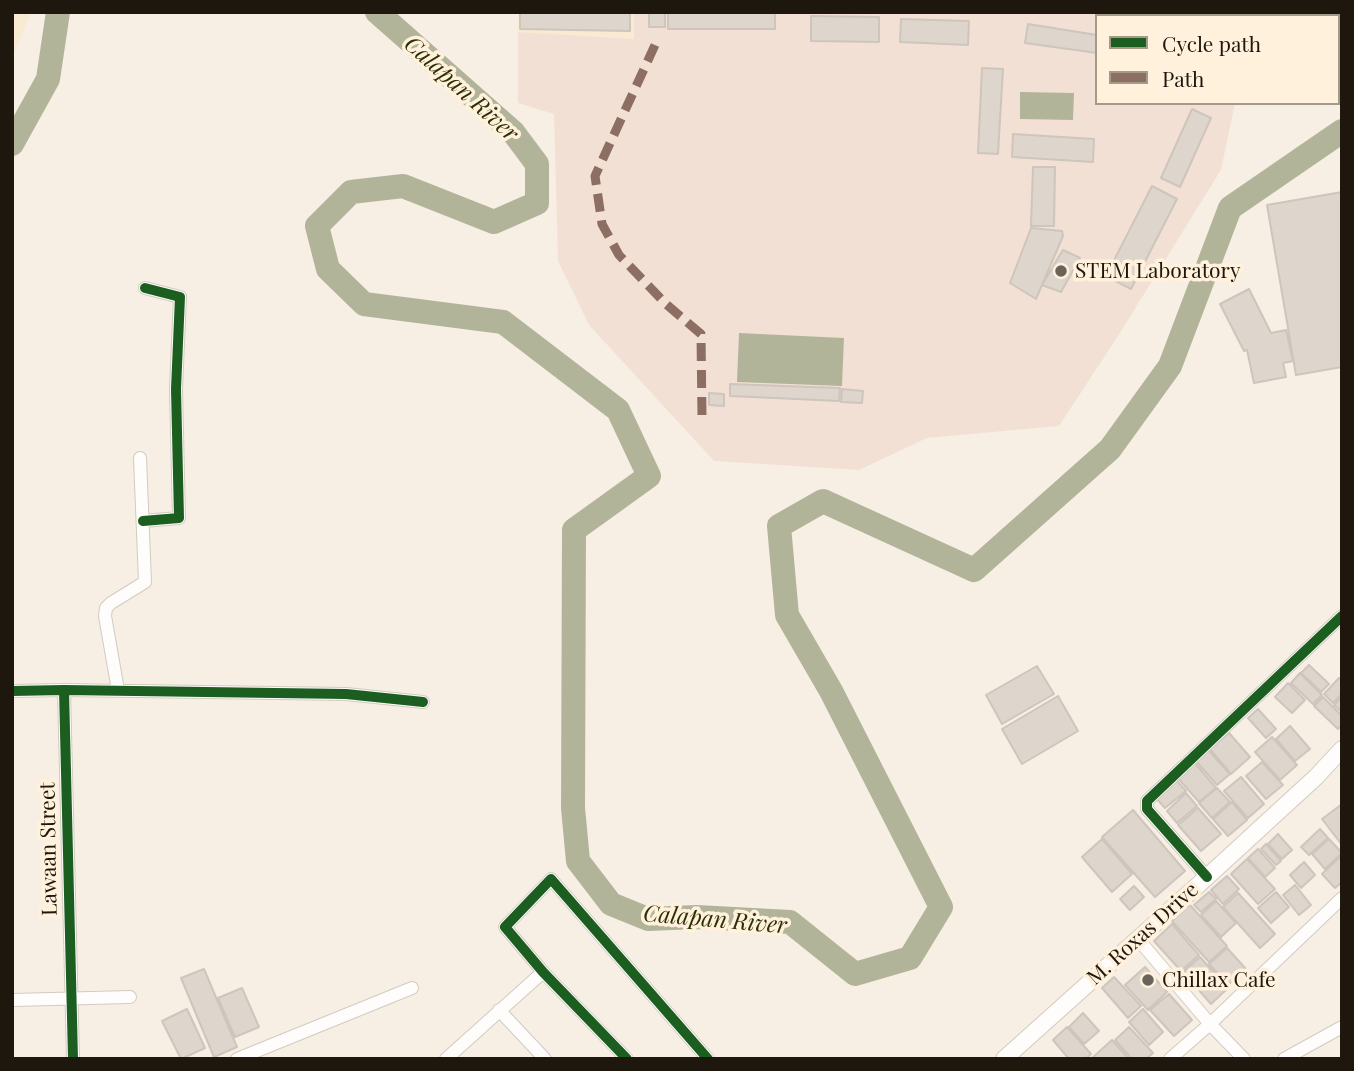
<!DOCTYPE html>
<style>
body{margin:0}
#map{position:relative;width:1354px;height:1071px;overflow:hidden;background:#f7efe3;font-family:"Playfair Display",serif}
canvas{display:block}
.frame{position:absolute;inset:0;border:14px solid #1d170e;pointer-events:none}
.legend{position:absolute;left:1095px;top:14px;width:245px;height:91px;box-sizing:border-box;background:#fff1db;border:2px solid #a59a89;margin:0;padding:9px 12px;list-style:none;font-size:21px;color:#1d170e}
.legend li{display:flex;align-items:center;gap:14px;height:35px}
.legend b{width:35px;border:2px solid #a59a89}
</style>
<div id="map">
<canvas width="1354" height="1071"></canvas>
<div class="frame"></div>
<ul class="legend">
<li><b style="height:9px;background:#1b5e20"></b>Cycle path</li>
<li><b style="height:9px;background:#8d6e63"></b>Path</li>
</ul>
</div>
<script>
const context = document.querySelector('canvas').getContext('2d');
context.lineJoin = 'round';
function fillPath(path, color) { context.fillStyle = color; context.fill(path, 'evenodd'); }
const poly = rows => new Path2D(rows.map(r => 'M' + r).join(''));
function stroke(path, color, width, dash) { context.strokeStyle = color; context.lineWidth = width; context.lineCap = dash ? 'butt' : 'round'; context.setLineDash(dash || []); context.stroke(path); }
function label(font, color, halo, rows, align = 'center') {
  context.font = font + ' "Playfair Display",serif'; context.lineWidth = 7; context.setLineDash([]); context.textBaseline = 'middle'; context.strokeStyle = halo; context.fillStyle = color; for (const [text, x, y, turn = 0] of rows) {
    context.save(); context.translate(x, y); context.rotate((+turn || 0) * Math.PI / 180); context.textAlign = isNaN(turn) ? turn : align; if (halo) context.strokeText(text, 0, 0); context.fillText(text, 0, 0); context.restore();
  }
}
fillPath(poly([
 [12,12,31,12,12,59],
 [519,12,634,12,634,39,518,32]
]), '#f9ead2');
fillPath(poly([
 [634,12,1254,12,1253,16,1097,16,1097,103,1235,103,1221,170,1118,336,1059,426,927,438,859,470,714,461,589,325,558,261,554,114,518,103,518,32,634,39]
]), '#f3e0d5');
fillPath(poly([
 [1020,92,1074,93,1073,120,1020,119],
 [739,333,844,338,842,386,737,382]
]), '#b2b49a');
stroke(poly([
 [377,12,513,132,537,164,537,203,494,222,403,186,351,192,317,226,328,269,364,304,503,322,618,410,649,476,574,530,573,808,578,861,611,904,648,919,697,917,790,922,855,974,910,958,941,907,831,691,787,615,779,526,823,501,974,570,1110,449,1170,366,1230,208,1342,131],
 [12,144,48,79,58,12]
]), '#b2b49a', 24);
const building = poly([
 [520,12,630,12,630,31,520,29,520,12],
 [649,12,665,12,665,27,649,27,649,12],
 [668,12,775,12,775,29,668,29,668,12],
 [1257,12,1280,12,1280,16,1256,16,1257,12],
 [1328,12,1342,12,1342,24,1338,29,1338,16,1326,16,1328,12],
 [811,16,879,17,879,42,811,41,811,16],
 [901,19,969,21,968,45,900,42,901,19],
 [1028,24,1097,35,1097,53,1025,43,1028,24],
 [982,68,1003,69,998,154,978,153,982,68],
 [1192,109,1211,118,1180,187,1161,178,1192,109],
 [1013,134,1094,139,1093,162,1012,157,1013,134],
 [1033,167,1055,167,1054,226,1031,226,1033,167],
 [1152,186,1177,199,1131,289,1106,276,1152,186],
 [1342,192,1342,367,1296,375,1267,205,1342,192],
 [1031,228,1062,231,1063,236,1036,299,1010,283,1031,228],
 [1063,250,1080,258,1061,292,1042,285,1063,250],
 [1249,289,1271,333,1286,330,1293,361,1283,363,1286,377,1254,383,1247,350,1244,351,1220,304,1249,289],
 [730,384,840,388,839,401,730,396,730,384],
 [842,389,863,391,862,403,841,402,842,389],
 [709,393,724,394,724,406,709,405,709,393],
 [1309,665,1329,684,1321,692,1301,673,1309,665],
 [1037,666,1054,694,1002,724,986,695,1037,666],
 [1300,673,1322,695,1313,704,1291,683,1300,673],
 [1339,678,1342,681,1342,694,1333,703,1324,694,1339,678],
 [1288,683,1305,700,1292,713,1275,697,1288,683],
 [1058,696,1078,731,1022,764,1002,729,1058,696],
 [1323,697,1342,716,1342,725,1338,729,1314,706,1323,697],
 [1342,697,1342,712,1334,705,1342,697],
 [1258,709,1276,729,1266,738,1248,718,1258,709],
 [1290,726,1310,749,1295,761,1276,739,1290,726],
 [1229,733,1250,757,1231,774,1210,749,1229,733],
 [1272,737,1297,765,1280,780,1255,752,1272,737],
 [1208,750,1230,774,1217,785,1196,761,1208,750],
 [1194,762,1216,788,1199,802,1177,777,1194,762],
 [1262,762,1283,785,1266,799,1246,776,1262,762],
 [1241,777,1264,804,1248,818,1224,791,1241,777],
 [1175,779,1186,791,1165,808,1155,797,1175,779],
 [1217,788,1230,802,1212,818,1199,803,1217,788],
 [1186,793,1197,806,1177,823,1167,811,1186,793],
 [1232,802,1247,820,1228,836,1213,819,1232,802],
 [1342,804,1342,845,1322,819,1342,804],
 [1198,808,1221,834,1201,851,1178,825,1198,808],
 [1133,810,1185,871,1155,897,1102,837,1133,810],
 [1320,829,1328,838,1309,855,1301,847,1320,829],
 [1278,834,1292,850,1282,859,1268,844,1278,834],
 [1102,839,1132,874,1112,892,1082,857,1102,839],
 [1329,839,1342,853,1325,869,1312,854,1329,839],
 [1266,844,1281,861,1276,865,1261,849,1266,844],
 [1258,849,1275,868,1265,877,1248,858,1258,849],
 [1342,855,1342,882,1335,888,1322,874,1342,855],
 [1247,859,1275,889,1258,904,1231,874,1247,859],
 [1304,862,1315,875,1301,888,1290,875,1304,862],
 [1227,876,1239,889,1223,904,1211,890,1227,876],
 [1295,885,1311,905,1299,915,1283,895,1295,885],
 [1134,886,1144,897,1130,910,1120,899,1134,886],
 [1209,892,1216,899,1201,912,1194,905,1209,892],
 [1276,892,1289,907,1271,923,1258,908,1276,892],
 [1238,893,1275,934,1260,948,1223,907,1238,893],
 [1216,901,1236,923,1221,937,1201,915,1216,901],
 [1190,905,1227,946,1209,962,1172,921,1190,905],
 [1172,924,1199,955,1181,971,1154,941,1172,924],
 [1227,948,1246,969,1228,985,1209,964,1227,948],
 [1200,957,1228,988,1211,1004,1183,972,1200,957],
 [1145,967,1167,992,1148,1010,1125,985,1145,967],
 [204,969,237,1047,214,1057,181,978,204,969],
 [1114,977,1141,1006,1128,1018,1102,988,1114,977],
 [242,988,259,1027,235,1037,218,998,242,988],
 [1169,994,1192,1020,1174,1036,1150,1010,1169,994],
 [187,1009,205,1048,181,1059,162,1021,187,1009],
 [1143,1009,1163,1032,1149,1045,1129,1022,1143,1009],
 [1083,1013,1099,1031,1084,1044,1069,1027,1083,1013],
 [1067,1027,1091,1054,1086,1059,1069,1059,1053,1040,1067,1027],
 [1129,1027,1153,1053,1146,1059,1132,1059,1115,1040,1129,1027],
 [1112,1040,1129,1059,1091,1059,1112,1040]
]);
fillPath(building, '#ded5cc');
stroke(building, '#cec5bc', 2);
const street = poly([
 [143,521,179,518,176,389,180,297,145,288],
 [64,690,346,694,423,702],
 [118,690,105,616,106,608,111,603,145,582,140,458],
 [12,691,64,690,73,1059],
 [1207,877,1147,809,1147,801,1342,616],
 [1138,939,1210,1024,1244,1059],
 [12,1000,130,997],
 [499,1010,545,1059],
 [237,1059,412,988],
 [446,1059,543,972],
 [627,1059,543,972,505,927,551,879,708,1059],
 [1170,1059,1210,1024,1342,898],
 [1284,1059,1342,1027]
]);
const secondary = poly([
 [1004,1059,1207,877,1316,777,1342,749]
]);
stroke(street, '#d1cbc1', 14);
stroke(secondary, '#d1cbc1', 18);
stroke(street, '#fefdfb', 12);
stroke(secondary, '#fefdfb', 16);
stroke(poly([
 [655,45,595,176,602,224,619,255,666,304,701,334,702,417]
]), '#8d6e63', 9, [18, 9]);
stroke(poly([
 [143,521,179,518,176,389,180,297,145,288],
 [64,690,346,694,423,702],
 [12,691,64,690,73,1059],
 [1207,877,1147,809,1147,801,1342,616],
 [627,1059,543,972,505,927,551,879,708,1059]
]), '#1b5e20', 10);
for (const [x, y, r, color] of [
 [1061,271,7,"#696359"],
 [1148,980,7,"#696359"]
]) { const dot = new Path2D(); dot.arc(x, y, r, 0, 2 * Math.PI); context.fillStyle = color; context.fill(dot); stroke(dot, '#fff1db', 2.5); }
label('21px', '#1d170e', '#fff1db', [
 ["STEM Laboratory",1075,271],
 ["Chillax Cafe",1162,980]
], 'left');
label('21px', '#1d170e', '#fff1db', [
 ["Lawaan Street",49,849,-91],
 ["M. Roxas Drive",1143,934,-42]
]);
label('italic 23px', '#2b3004', '#fff1db', [
 ["Calapan River",461,89,42],
 ["Calapan River",715,920,5]
]);
</script>
